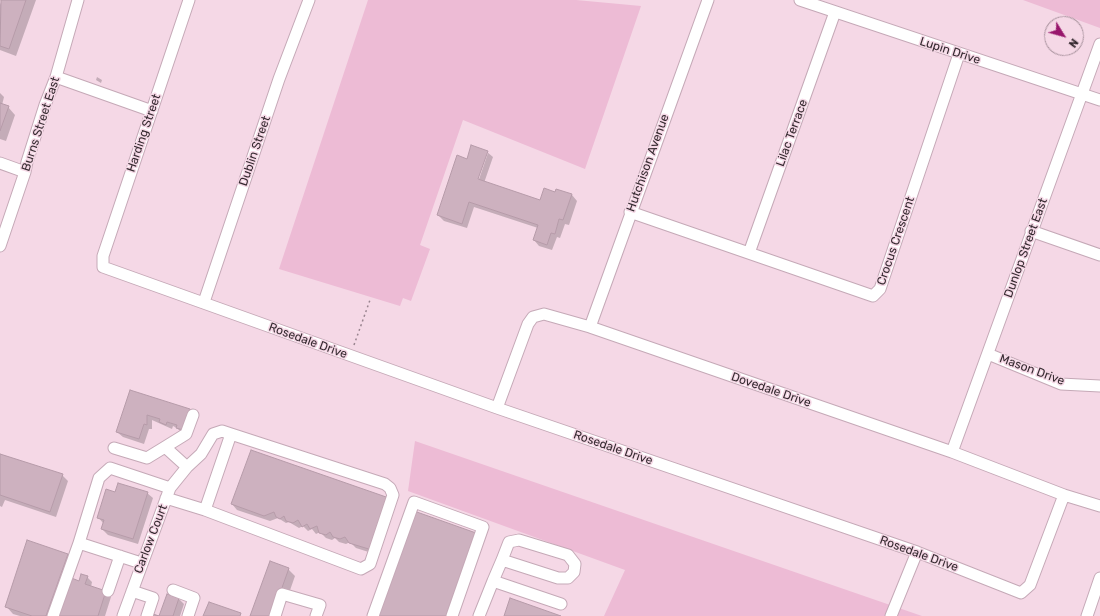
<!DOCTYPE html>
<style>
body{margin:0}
#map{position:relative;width:1100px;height:616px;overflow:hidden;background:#f5d8e6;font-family:Rubik,sans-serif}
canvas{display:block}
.north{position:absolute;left:1044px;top:16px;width:40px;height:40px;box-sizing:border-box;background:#f5d8e6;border:1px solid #a8929d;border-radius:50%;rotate:127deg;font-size:11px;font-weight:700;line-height:16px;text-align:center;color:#34292f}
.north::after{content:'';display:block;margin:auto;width:14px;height:18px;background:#98166c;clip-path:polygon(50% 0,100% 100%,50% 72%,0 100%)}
</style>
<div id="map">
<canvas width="1100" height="616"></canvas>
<div class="north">N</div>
</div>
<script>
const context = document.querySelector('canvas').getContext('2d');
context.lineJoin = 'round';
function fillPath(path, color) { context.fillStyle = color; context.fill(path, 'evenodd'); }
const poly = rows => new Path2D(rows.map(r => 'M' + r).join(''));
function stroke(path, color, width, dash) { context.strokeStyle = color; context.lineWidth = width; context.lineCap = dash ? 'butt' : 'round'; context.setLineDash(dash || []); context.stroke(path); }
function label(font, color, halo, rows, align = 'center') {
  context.font = font + ' Rubik,sans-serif'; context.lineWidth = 3; context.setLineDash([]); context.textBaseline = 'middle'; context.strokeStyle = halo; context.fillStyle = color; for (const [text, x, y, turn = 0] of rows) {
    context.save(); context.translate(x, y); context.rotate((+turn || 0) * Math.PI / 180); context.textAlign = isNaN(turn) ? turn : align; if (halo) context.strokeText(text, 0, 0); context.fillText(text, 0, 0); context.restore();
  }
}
fillPath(poly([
 [368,0,576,0,641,6,585,169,463,120,420,245,430,249,411,301,403,298,400,306,279,269],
 [1023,0,1100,0,1100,28],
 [415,441,922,616,604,616,625,570,408,491]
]), '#edbbd5');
fillPath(poly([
 [2,0,36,0,16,56,0,50,0,5],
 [97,77,102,80,101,83,96,80],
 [0,93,4,97,2,105,8,107,15,115,6,141,0,139],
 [487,152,493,157,484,183,540,202,556,193,572,195,577,201,569,225,565,224,560,238,557,237,552,250,539,246,534,240,538,228,474,207,467,228,444,221,438,215,467,160],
 [486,153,488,153,477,185,475,184],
 [130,391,189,410,195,415,182,433,177,428,173,426,172,429,152,420,152,429,149,429,144,444,123,437,117,432],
 [252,451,378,555,356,548,350,542,346,544,339,542,335,538,332,540,326,538,320,532,316,534,312,529,308,531,303,526,299,528,289,522,286,523,278,518,270,521,237,510,232,504],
 [0,455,62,475,68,481,56,517,5,500,2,507,0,506],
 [147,493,153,498,138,544,108,535,102,529,103,523,98,517],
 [67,554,75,562,69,578,79,582,87,577,92,582,91,587,106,592,111,597,105,616,20,616,13,614,6,606],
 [288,569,295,576,281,616,251,616],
 [178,598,184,604,180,616,160,616]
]), '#0003');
const building = poly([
 [1,0,26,0,9,49,0,46,1,0],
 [0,103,9,106,0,131,0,103],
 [471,145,488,151,478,179,540,200,544,188,555,192,556,189,572,194,563,220,559,219,555,234,551,233,547,245,533,240,538,225,469,202,462,224,437,215,457,155,467,159,471,145],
 [130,390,190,409,183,430,176,428,177,425,167,422,166,425,159,422,160,419,147,415,147,425,144,424,139,439,116,432,130,390],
 [251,450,389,498,372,550,349,543,345,537,340,539,333,537,330,532,326,535,319,533,317,526,310,529,307,524,302,527,298,520,293,523,286,521,284,516,280,519,276,517,274,512,264,516,231,504,251,450],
 [0,454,63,474,50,512,0,495,0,454],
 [118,483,148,492,133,539,101,529,104,520,97,518,106,489,115,492,118,483],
 [414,511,476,533,447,616,377,616,414,511],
 [27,540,68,554,46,616,32,616,5,607,27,540],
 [270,561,289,568,272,616,250,616,270,561],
 [81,574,88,576,85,584,106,591,98,616,56,616,69,577,79,581,81,574],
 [167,594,179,598,173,616,152,616,153,614,159,616,167,594],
 [510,598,561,616,504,616,510,598],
 [209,602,241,613,240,616,203,616,209,602]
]);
fillPath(building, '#cdb1bf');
stroke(building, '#b69ba9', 1);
const minor = poly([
 [189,0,103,256,103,267,497,408,917,552,1021,593,1030,585,1064,495],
 [800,0,1100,100],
 [56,77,152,111],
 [0,163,25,172],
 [630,212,873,296,880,289,959,54],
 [1031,231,1100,255],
 [0,246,25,172,27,162,45,105,56,77,78,0],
 [749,253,835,12],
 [204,302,279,79,309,0],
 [590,327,708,0],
 [988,354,1061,384,1100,386],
 [497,408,528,324,533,317,544,314,590,327,952,452,1064,495,1100,506],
 [114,448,147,458,165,447],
 [952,452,1100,44],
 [187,467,165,447,186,434,193,415],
 [166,498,205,510,231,434],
 [141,563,79,543,99,478,110,468,170,488],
 [493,581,561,604],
 [173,590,194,598,188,616],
 [108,591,120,556],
 [132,591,153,598,147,616],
 [53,616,79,543],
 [123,616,170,488,187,467,201,454,213,434,222,431,231,434,385,484,390,488,393,495,370,564,361,569,205,510],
 [275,616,282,594,320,605,316,616],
 [373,616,414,502,483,527,452,616],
 [479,616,493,581,502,560,509,542,519,540,568,555,575,564,574,572,568,578,558,578,502,560],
 [891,616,917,552],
 [1087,616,1100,578]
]);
stroke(minor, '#c5a9b7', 13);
stroke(poly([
 [354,345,370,300]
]), '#99848f', 1.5, [2, 3]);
stroke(minor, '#fff', 11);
label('12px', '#34292f', '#f5d8e6', [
 ["Lupin Drive",950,51,18],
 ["Burns Street East",41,124,-72],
 ["Harding Street",144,133,-71],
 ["Lilac Terrace",792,133,-70],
 ["Dublin Street",255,151,-71],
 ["Hutchison Avenue",648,163,-70],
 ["Crocus Crescent",896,241,-71],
 ["Dunlop Street East",1026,248,-70],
 ["Rosedale Drive",308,341,20],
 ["Mason Drive",1032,370,20],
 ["Dovedale Drive",771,390,19],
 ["Rosedale Drive",613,448,19],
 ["Carlow Court",151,539,-69],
 ["Rosedale Drive",919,554,20]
]);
</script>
